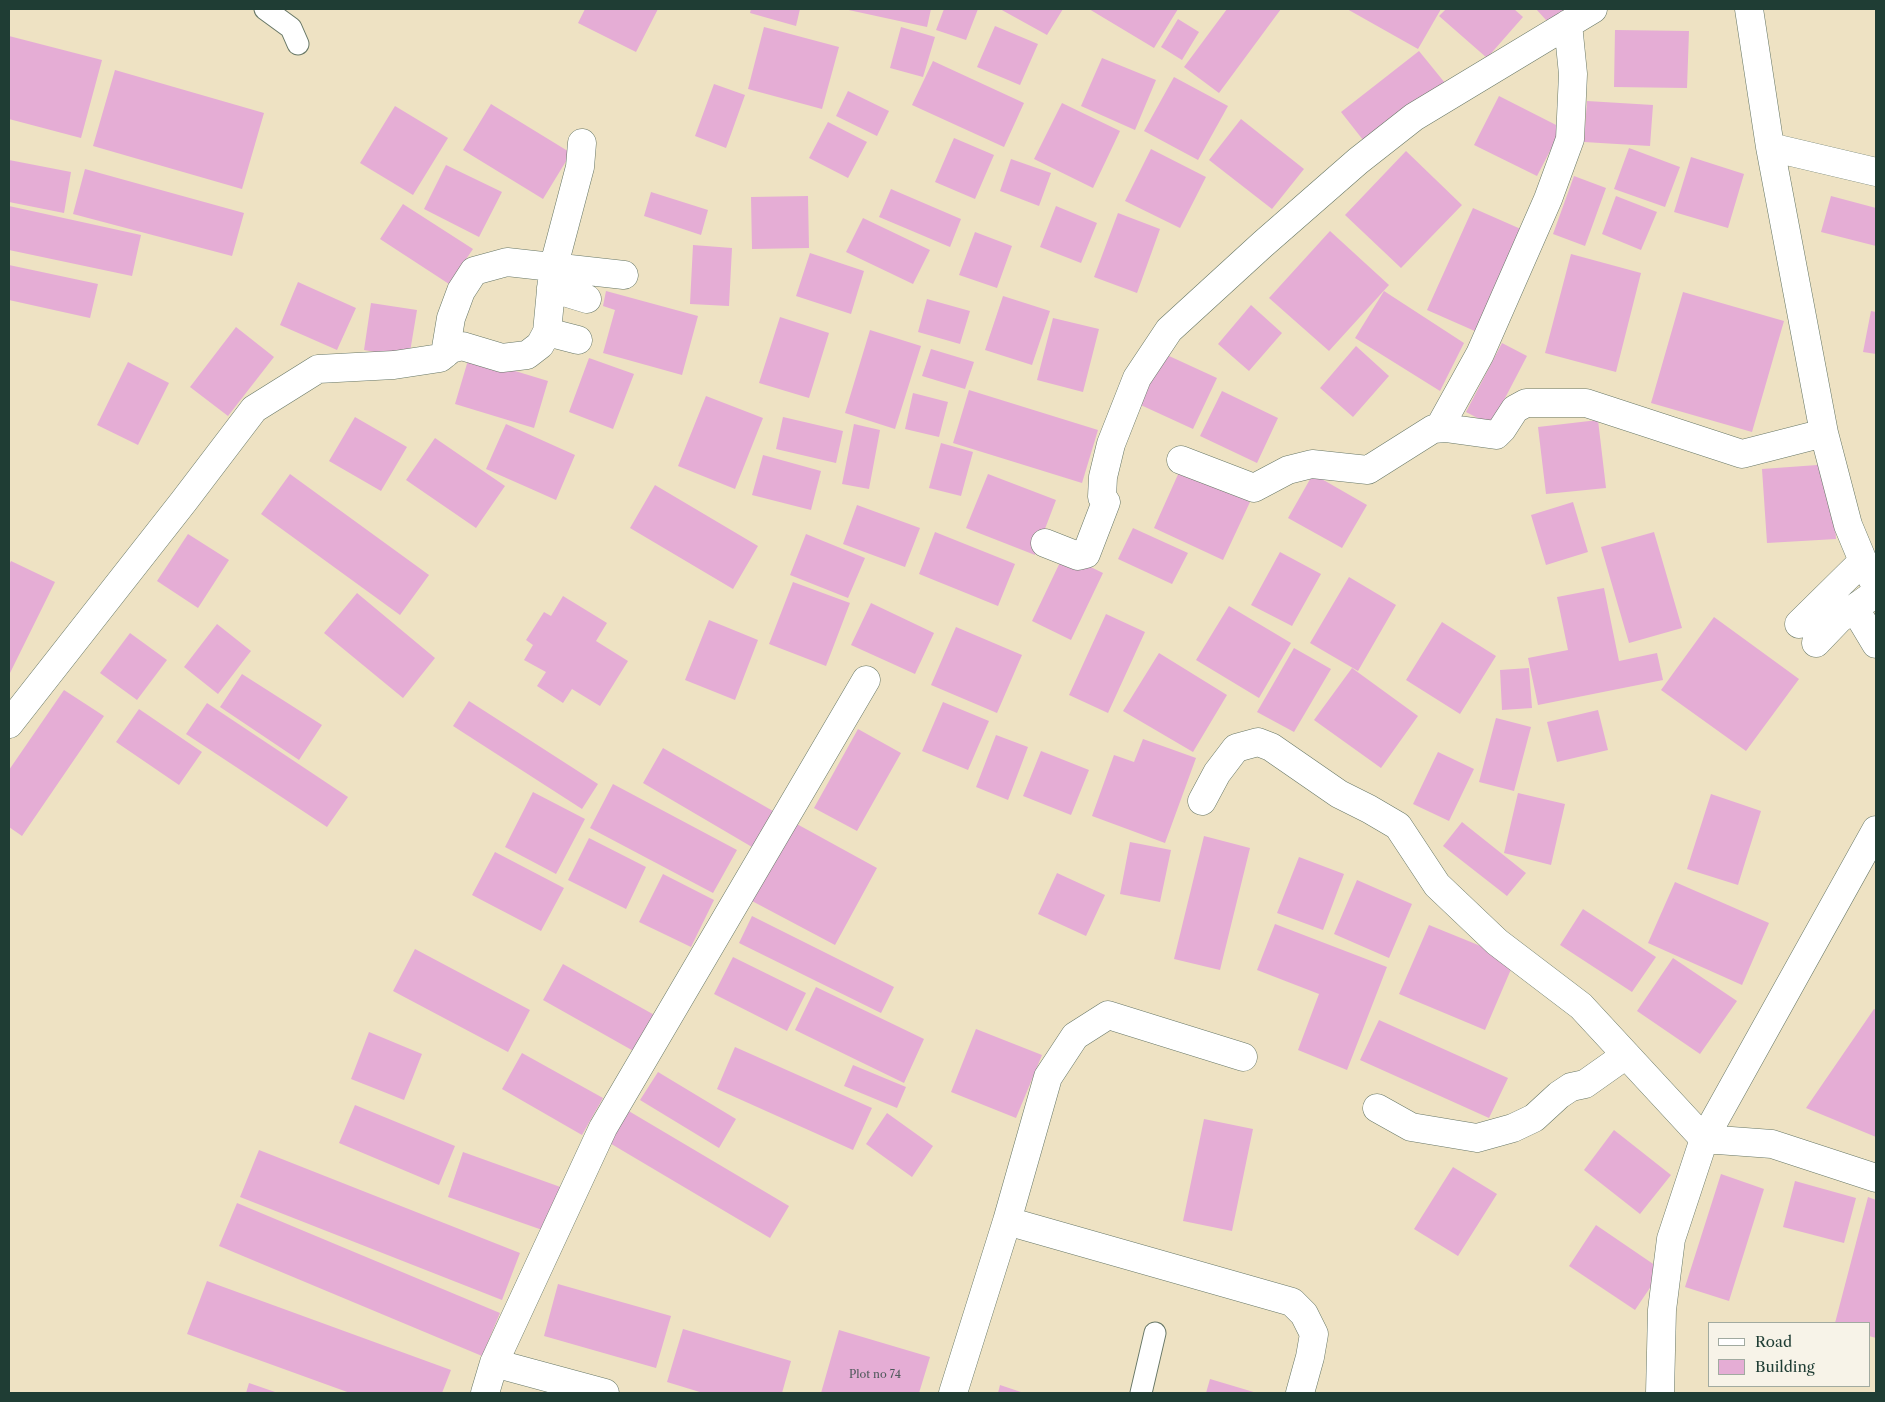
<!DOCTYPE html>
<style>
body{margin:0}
#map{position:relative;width:1885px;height:1402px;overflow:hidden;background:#eee2c3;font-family:"Libre Caslon Text",serif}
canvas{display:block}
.frame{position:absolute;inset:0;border:10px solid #1f3d34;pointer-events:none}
.legend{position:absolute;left:1708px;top:1322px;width:162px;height:65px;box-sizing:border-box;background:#f7f3e8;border:1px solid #a1aaa0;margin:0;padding:6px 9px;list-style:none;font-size:15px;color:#1f3d34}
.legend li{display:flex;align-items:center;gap:10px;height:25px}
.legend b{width:25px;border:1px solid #a1aaa0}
</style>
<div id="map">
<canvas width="1885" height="1402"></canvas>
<div class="frame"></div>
<ul class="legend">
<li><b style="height:6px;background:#fff"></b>Road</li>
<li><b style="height:14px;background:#e5add5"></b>Building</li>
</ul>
</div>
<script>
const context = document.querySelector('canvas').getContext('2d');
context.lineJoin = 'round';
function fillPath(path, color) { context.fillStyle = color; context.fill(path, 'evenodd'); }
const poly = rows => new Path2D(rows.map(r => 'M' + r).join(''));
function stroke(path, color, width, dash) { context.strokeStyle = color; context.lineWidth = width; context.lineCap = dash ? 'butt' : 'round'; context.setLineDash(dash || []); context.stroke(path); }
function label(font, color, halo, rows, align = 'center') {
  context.font = font + ' "Libre Caslon Text",serif'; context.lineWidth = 4; context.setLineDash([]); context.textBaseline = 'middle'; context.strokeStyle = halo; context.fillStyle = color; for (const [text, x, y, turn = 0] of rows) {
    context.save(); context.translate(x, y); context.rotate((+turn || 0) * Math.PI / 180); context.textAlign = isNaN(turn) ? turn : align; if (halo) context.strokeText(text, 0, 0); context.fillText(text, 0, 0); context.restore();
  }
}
fillPath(poly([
 [585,9,658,9,636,52,578,23],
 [751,9,800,9,796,26,750,13],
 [844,9,931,9,927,27],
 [944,9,978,9,966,40,936,30],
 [1000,9,1063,9,1047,35],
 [1089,9,1178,9,1154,48],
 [1227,9,1281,9,1219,93,1184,67],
 [1347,9,1441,9,1418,49],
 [1446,9,1514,9,1523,17,1487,58,1439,16],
 [1536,9,1580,9,1556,31],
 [1178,19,1199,32,1182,60,1161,47],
 [995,26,1038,44,1020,85,977,67],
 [764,27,839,47,822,109,748,89],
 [901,27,935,37,923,77,890,68],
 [1615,30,1689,31,1687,88,1614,87],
 [9,36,102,60,81,138,9,119],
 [1419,51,1445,83,1367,145,1341,112],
 [1102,58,1156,80,1135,130,1081,106],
 [933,61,1024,103,1004,147,912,105],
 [115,70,264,113,242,189,93,146],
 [1174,77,1228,106,1198,160,1144,131],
 [714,84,745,95,726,148,695,136],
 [848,91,889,111,877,136,836,116],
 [1499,96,1562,128,1537,176,1474,145],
 [1587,101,1653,105,1650,146,1584,142],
 [1062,103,1120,131,1093,188,1034,159],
 [491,104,571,153,543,199,463,150],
 [395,106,448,138,413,195,360,163],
 [1241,119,1304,169,1272,209,1209,160],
 [828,122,867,142,848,178,809,158],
 [954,138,994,155,975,199,935,182],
 [1629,148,1680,167,1665,207,1614,189],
 [1151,149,1206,177,1180,228,1125,201],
 [1406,151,1462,205,1401,268,1345,215],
 [1691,157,1744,174,1728,228,1674,212],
 [1011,159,1051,173,1039,206,1000,191],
 [9,160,71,172,64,213,9,202],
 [446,165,502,192,479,237,424,209],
 [85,169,244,213,232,256,73,214],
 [1574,176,1606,188,1585,246,1553,234],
 [891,189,961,219,950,247,879,217],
 [651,192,708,210,701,235,644,216],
 [808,196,809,248,752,249,751,197],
 [1616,196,1657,212,1641,250,1602,234],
 [1831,196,1876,208,1876,246,1821,232],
 [403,204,473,249,449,284,380,239],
 [9,206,141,235,132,276,9,250],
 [1056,206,1097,223,1081,263,1040,247],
 [1473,208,1523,230,1477,332,1427,310],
 [1118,213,1160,229,1137,293,1094,277],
 [863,218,930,250,913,284,846,252],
 [1330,231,1389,285,1329,351,1269,298],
 [975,232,1012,246,997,288,959,275],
 [693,245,732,248,729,306,690,304],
 [810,253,864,271,851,314,796,296],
 [1571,254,1641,273,1616,372,1545,353],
 [9,265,98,284,90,318,9,300],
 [298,282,356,308,337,350,280,325],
 [606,291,698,316,682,375,603,353,615,310,603,306],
 [1384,291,1464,343,1440,391,1355,338],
 [1683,292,1784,321,1752,432,1651,403],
 [1003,296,1050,311,1032,365,985,350],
 [927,299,970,311,960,344,918,332],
 [371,303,417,310,409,358,364,350],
 [1251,305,1282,333,1249,371,1218,344],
 [1871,311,1876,312,1876,354,1863,352],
 [780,317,829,333,809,398,759,383],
 [1053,318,1099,329,1083,392,1037,380],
 [236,327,274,357,228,416,190,387],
 [870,330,921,346,895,429,845,413],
 [1502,343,1527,356,1491,425,1466,412],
 [1356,346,1389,376,1353,417,1320,388],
 [931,349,974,362,965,389,922,376],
 [1156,350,1217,378,1193,429,1132,401],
 [469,357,548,381,534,428,455,404],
 [589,358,634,374,613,429,569,412],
 [128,362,169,383,138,445,97,425],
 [969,390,1098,430,1082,483,953,443],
 [1222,391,1278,418,1257,463,1200,436],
 [913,393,948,402,939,437,905,429],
 [706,396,763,418,735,489,678,466],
 [355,417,407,447,381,491,329,461],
 [783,417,843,431,836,463,776,449],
 [1598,420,1606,488,1546,494,1538,427],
 [506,424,575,455,556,500,486,469],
 [854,424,880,430,869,489,842,484],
 [435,438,505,486,476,528,406,480],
 [941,443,973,452,961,496,929,488],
 [763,455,821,471,811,510,752,495],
 [1831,464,1836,539,1767,543,1762,469],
 [1180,470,1250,502,1223,560,1154,528],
 [290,474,429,575,400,615,261,514],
 [988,474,1056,500,1035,555,966,528],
 [1313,474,1367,505,1342,548,1288,518],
 [655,485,758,546,733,589,630,528],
 [1573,502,1588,552,1546,565,1531,515],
 [857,505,920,528,905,567,843,544],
 [1133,528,1188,553,1172,584,1118,559],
 [935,532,1015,564,998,606,919,574],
 [1654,532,1682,628,1629,643,1601,547],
 [188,534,229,560,198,608,157,581],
 [806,534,865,558,848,598,790,575],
 [1280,552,1321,574,1292,626,1251,605],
 [1064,554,1103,573,1071,640,1032,621],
 [11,561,55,582,9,675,9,565],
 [1349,577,1396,605,1358,671,1310,643],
 [793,582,850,603,826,666,769,644],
 [1604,588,1619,661,1657,653,1663,680,1538,705,1528,658,1568,650,1557,597],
 [357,593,435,658,403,698,324,633],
 [563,596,607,623,596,641,628,661,600,706,572,689,563,703,537,686,546,672,524,660,533,645,526,640,544,612,551,616],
 [871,603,934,633,915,674,851,645],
 [1229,606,1291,643,1259,698,1196,660],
 [1106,614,1145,632,1108,713,1069,695],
 [1714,617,1799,679,1746,751,1661,690],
 [709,620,758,640,735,700,685,680],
 [1442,622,1496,656,1460,714,1406,680],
 [217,624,251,651,218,694,184,667],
 [956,627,1022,655,997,713,931,685],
 [130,633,167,660,137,700,100,673],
 [1294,648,1331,669,1294,732,1257,712],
 [1159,653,1227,695,1193,752,1123,711],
 [1352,668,1418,716,1381,768,1314,720],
 [1529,668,1532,708,1502,710,1500,670],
 [242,674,322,725,299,760,220,707],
 [64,690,104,716,22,836,9,827,9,770],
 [469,701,598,784,582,809,453,726],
 [943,702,989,721,968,770,922,751],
 [207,703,348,797,327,827,186,734],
 [139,709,202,752,179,785,116,742],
 [1598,710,1608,750,1557,762,1547,722],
 [1496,718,1531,727,1514,791,1479,782],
 [858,729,901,753,857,831,814,808],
 [996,735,1028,747,1008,800,976,787],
 [1143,739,1196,758,1165,843,1092,816,1114,755,1134,762],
 [663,748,773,811,752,847,643,783],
 [1041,751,1089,770,1071,815,1023,796],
 [1438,752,1474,769,1449,821,1413,804],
 [613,784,737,850,713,893,590,828],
 [533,792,585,819,556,874,505,847],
 [1518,793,1565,804,1551,865,1504,853],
 [1711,794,1761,811,1738,885,1687,869],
 [1462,822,1526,873,1507,896,1443,846],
 [795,823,877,868,835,945,752,901],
 [1204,836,1250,848,1220,970,1174,959],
 [589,838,646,867,626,909,568,880],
 [1130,842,1171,850,1160,902,1120,894],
 [495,852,564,888,541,931,472,895],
 [1299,857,1344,874,1323,930,1277,913],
 [1057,873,1105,895,1086,936,1038,914],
 [663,874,714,900,691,947,639,922],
 [1357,880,1412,904,1389,958,1334,934],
 [1675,882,1769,923,1742,985,1648,943],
 [1583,909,1656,957,1632,992,1560,945],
 [752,916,894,987,881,1013,739,943],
 [1275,924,1387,967,1347,1070,1298,1050,1319,994,1257,970],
 [1429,925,1515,960,1485,1030,1399,994],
 [415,949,530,1010,508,1052,393,991],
 [733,957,806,993,787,1031,714,994],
 [1673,958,1737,1001,1700,1054,1637,1011],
 [563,964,658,1017,637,1053,543,1000],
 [816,987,924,1039,904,1083,795,1030],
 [1874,1009,1876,1010,1876,1137,1806,1108],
 [1379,1020,1508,1078,1489,1118,1360,1060],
 [976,1029,1042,1055,1016,1118,951,1092],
 [369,1032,422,1054,404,1100,351,1079],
 [735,1047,872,1108,853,1150,717,1089],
 [522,1053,603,1098,582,1135,502,1089],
 [853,1065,906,1087,897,1108,844,1086],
 [658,1072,736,1119,719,1148,640,1100],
 [355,1105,455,1146,439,1185,339,1143],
 [627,1110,789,1206,770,1238,608,1142],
 [887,1113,933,1146,912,1177,866,1144],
 [1204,1119,1253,1129,1232,1231,1183,1221],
 [1614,1130,1671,1175,1640,1214,1584,1170],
 [259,1150,520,1253,502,1300,240,1197],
 [463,1152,566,1189,551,1233,448,1197],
 [1453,1167,1497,1194,1458,1256,1414,1229],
 [1721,1174,1764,1189,1729,1301,1685,1287],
 [1795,1181,1856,1198,1844,1243,1783,1227],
 [1868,1197,1876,1200,1876,1338,1869,1336,1869,1323,1835,1323],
 [237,1203,500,1313,482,1356,219,1246],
 [1596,1225,1662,1270,1635,1310,1569,1266],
 [207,1281,451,1370,442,1393,350,1393,187,1334],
 [558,1284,671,1316,656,1368,544,1336],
 [683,1329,791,1361,782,1393,703,1393,667,1382],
 [839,1330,930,1357,919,1393,821,1393],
 [1210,1379,1257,1393,1206,1393],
 [249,1383,278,1393,246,1393],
 [1000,1385,1024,1393,998,1393]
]), '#e5add5');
const lane = poly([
 [265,9,291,28,298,44],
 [1141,1393,1155,1333]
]);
const street = poly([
 [1749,9,1770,147,1824,433,1848,525,1863,561,1876,586],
 [1770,147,1876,172],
 [551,288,587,299],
 [547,332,578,340],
 [445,354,451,318,461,291,474,271,507,262,624,275],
 [1439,428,1480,354,1548,199,1570,139,1573,74,1568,24],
 [1181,460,1254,488,1288,470,1312,464,1368,470,1433,429,1445,428,1496,435,1502,429,1515,409,1526,403,1586,403,1742,454,1824,433],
 [1045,543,1078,556,1086,554,1106,502,1102,497,1103,477,1111,444,1137,378,1169,330,1263,244,1358,161,1414,117,1593,9],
 [1855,609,1876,644],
 [1799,624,1863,561],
 [1816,643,1839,619,1876,593],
 [9,724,184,501,254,409,318,369,394,365,440,358,451,349,462,346,502,358,527,355,540,345,547,332,553,269,580,167,582,143],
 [1202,801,1217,773,1236,748,1258,742,1271,747,1339,794,1369,809,1398,826,1437,885,1497,942,1581,1006,1704,1139,1772,1144,1876,1178],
 [1377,1108,1411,1127,1477,1138,1513,1128,1534,1118,1559,1095,1571,1087,1585,1084,1626,1055],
 [1007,1221,1292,1302,1304,1314,1314,1334,1310,1357,1300,1393],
 [494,1363,605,1393],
 [485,1393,494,1363,603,1128,866,680],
 [953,1393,1007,1221,1048,1077,1075,1036,1108,1015,1243,1057],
 [1660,1393,1662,1310,1671,1239,1704,1139,1876,830]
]);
stroke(lane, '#677766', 23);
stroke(street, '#677766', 29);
stroke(lane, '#fff', 21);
stroke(street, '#fff', 28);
label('11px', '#50595c', null, [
 ["Plot no 74",875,1375]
]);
</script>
